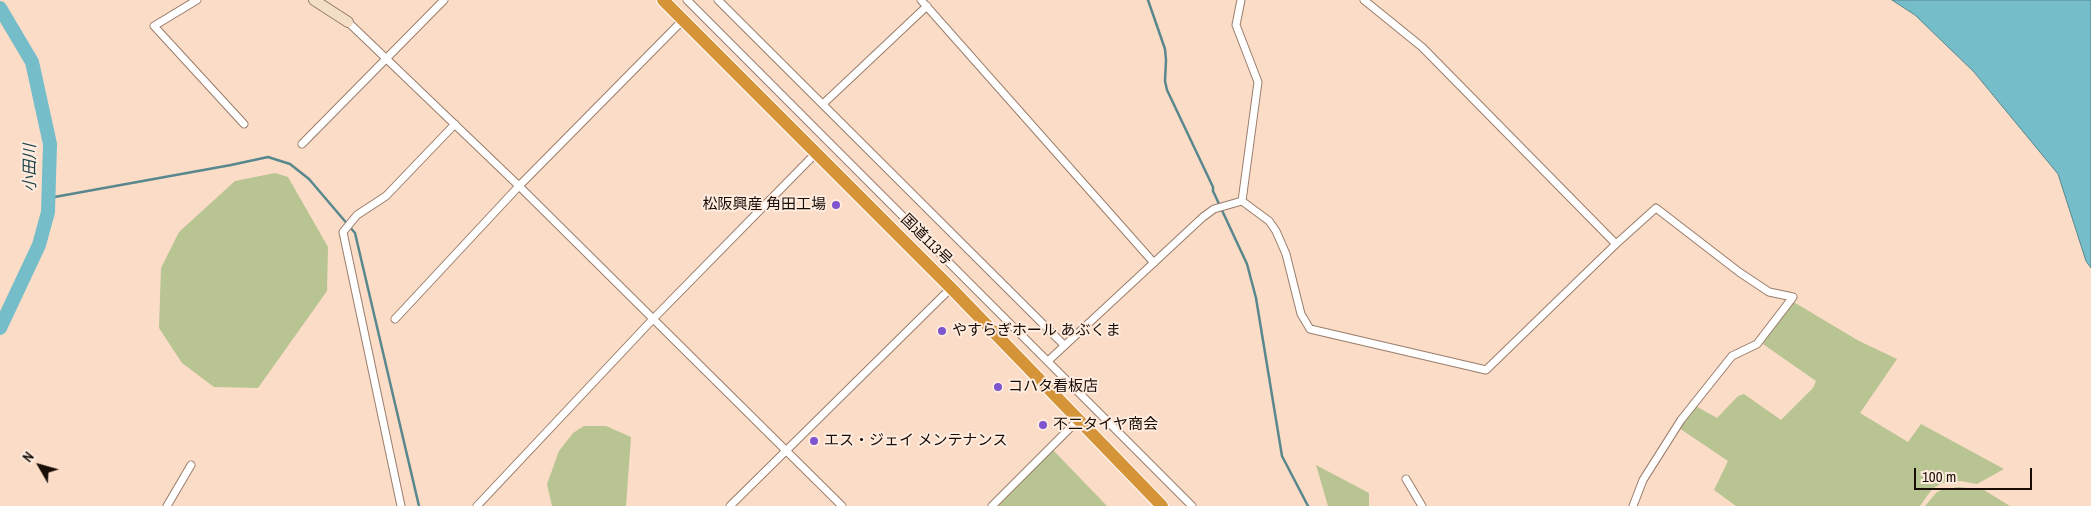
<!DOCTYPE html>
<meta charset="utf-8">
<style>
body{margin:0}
#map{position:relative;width:2091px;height:506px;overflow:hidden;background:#fbdcc7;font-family:"Archivo Narrow",sans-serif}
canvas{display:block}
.north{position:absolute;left:15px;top:441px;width:50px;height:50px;-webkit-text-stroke:4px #ffecdf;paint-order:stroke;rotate:308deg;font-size:14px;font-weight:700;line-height:20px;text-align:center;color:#170d06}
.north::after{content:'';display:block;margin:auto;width:18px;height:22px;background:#170d06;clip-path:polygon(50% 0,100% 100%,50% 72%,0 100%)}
.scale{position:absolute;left:1914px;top:468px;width:118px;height:22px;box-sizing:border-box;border:2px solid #170d06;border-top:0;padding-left:6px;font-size:15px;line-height:18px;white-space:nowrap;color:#170d06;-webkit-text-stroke:4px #ffecdf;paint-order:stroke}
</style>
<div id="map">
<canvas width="2091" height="506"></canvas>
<div class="north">N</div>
<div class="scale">100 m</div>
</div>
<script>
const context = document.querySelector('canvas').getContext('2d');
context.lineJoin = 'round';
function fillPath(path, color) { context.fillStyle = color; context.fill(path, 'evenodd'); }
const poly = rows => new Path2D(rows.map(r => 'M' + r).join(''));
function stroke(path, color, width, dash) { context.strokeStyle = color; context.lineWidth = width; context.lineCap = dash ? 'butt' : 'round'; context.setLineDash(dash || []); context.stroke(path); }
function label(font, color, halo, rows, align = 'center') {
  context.font = font + ' "Archivo Narrow","Noto Sans JP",sans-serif'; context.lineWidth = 4; context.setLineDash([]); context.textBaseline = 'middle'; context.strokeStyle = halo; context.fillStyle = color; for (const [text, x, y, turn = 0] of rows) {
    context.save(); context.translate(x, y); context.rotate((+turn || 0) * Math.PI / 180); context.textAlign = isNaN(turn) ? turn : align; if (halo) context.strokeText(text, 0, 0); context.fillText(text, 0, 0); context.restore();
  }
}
fillPath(poly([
 [275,173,288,177,328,247,327,291,258,388,214,387,182,363,159,328,161,268,179,232,235,181],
 [1792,301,1859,341,1897,359,1860,413,1908,442,1921,424,2004,469,1977,484,1961,481,1942,483,1932,489,1920,506,1736,506,1714,490,1728,461,1679,428,1694,405,1717,418,1738,396,1744,394,1781,420,1813,388,1816,381,1763,344,1787,304],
 [584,426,606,426,631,437,626,506,552,506,547,484,559,451,573,433],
 [1053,450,1107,506,998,506],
 [1316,465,1369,493,1369,506,1328,506],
 [1959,487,1984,490,2010,506,1925,506,1937,492,1944,489]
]), '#b8c492');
const water = poly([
 [1892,0,2091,0,2091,268,2086,261,2058,174,1974,72,1915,15,1892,0]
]);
fillPath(water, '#74bdc9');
stroke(water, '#58888e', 1);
stroke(poly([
 [1148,0,1165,49,1166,60,1165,81,1167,90,1213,187,1213,191,1247,264,1256,298,1282,456,1308,506],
 [49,198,231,165,268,157,290,164,309,179,355,233,419,506]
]), '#58888e', 2.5);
stroke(poly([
 [0,8,32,62,50,144,48,212,39,245,0,328]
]), '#74bdc9', 14);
const street = poly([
 [197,0,154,26,244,124],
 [687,0,1192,506],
 [718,0,1064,345],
 [921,0,1154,263],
 [1241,0,1236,25,1258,82,1242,201],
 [1364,0,1422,47,1616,244],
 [348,22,519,186,842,506],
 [823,104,927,6],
 [302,144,444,0],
 [395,319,519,186,683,20],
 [1048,361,1203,217,1214,209,1242,201,1269,221,1276,231,1286,254,1301,314,1310,329,1486,370,1616,244,1656,208,1739,272,1769,292,1793,297,1757,344,1732,356,1681,420,1643,480,1633,506],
 [1406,479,1422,506],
 [167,506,191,465],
 [401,506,343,232,357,215,386,196,455,124],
 [477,506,653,319,816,153],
 [730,506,951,288],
 [992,506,1079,419]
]);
const secondary = poly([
 [314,0,348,22]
]);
const highway = poly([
 [663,0,951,288,1162,506]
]);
stroke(street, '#997d6b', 9);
stroke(secondary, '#997d6b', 12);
stroke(highway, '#fff', 14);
stroke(street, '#fff', 7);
stroke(secondary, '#f3dfc4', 10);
stroke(highway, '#d69439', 12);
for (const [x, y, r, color] of [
 [836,205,5,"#7d55cf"],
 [942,331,5,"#7d55cf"],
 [998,387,5,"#7d55cf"],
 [1043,425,5,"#7d55cf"],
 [814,441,5,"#7d55cf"]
]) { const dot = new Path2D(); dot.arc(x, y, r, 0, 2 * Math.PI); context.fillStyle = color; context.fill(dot); stroke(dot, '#ffecdf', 2); }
label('15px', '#170d06', '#ffecdf', [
 ["松阪興産 角田工場",826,205,"right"],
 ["やすらぎホール あぶくま",952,331],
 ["コハタ看板店",1008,387],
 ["不二タイヤ商会",1053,425],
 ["エス・ジェイ メンテナンス",824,441]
], 'left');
label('15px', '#170d06', '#ffecdf', [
 ["国道113号",926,240,45]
]);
label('italic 16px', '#1f4248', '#ffecdf', [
 ["小田川",31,168,-90]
]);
</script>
